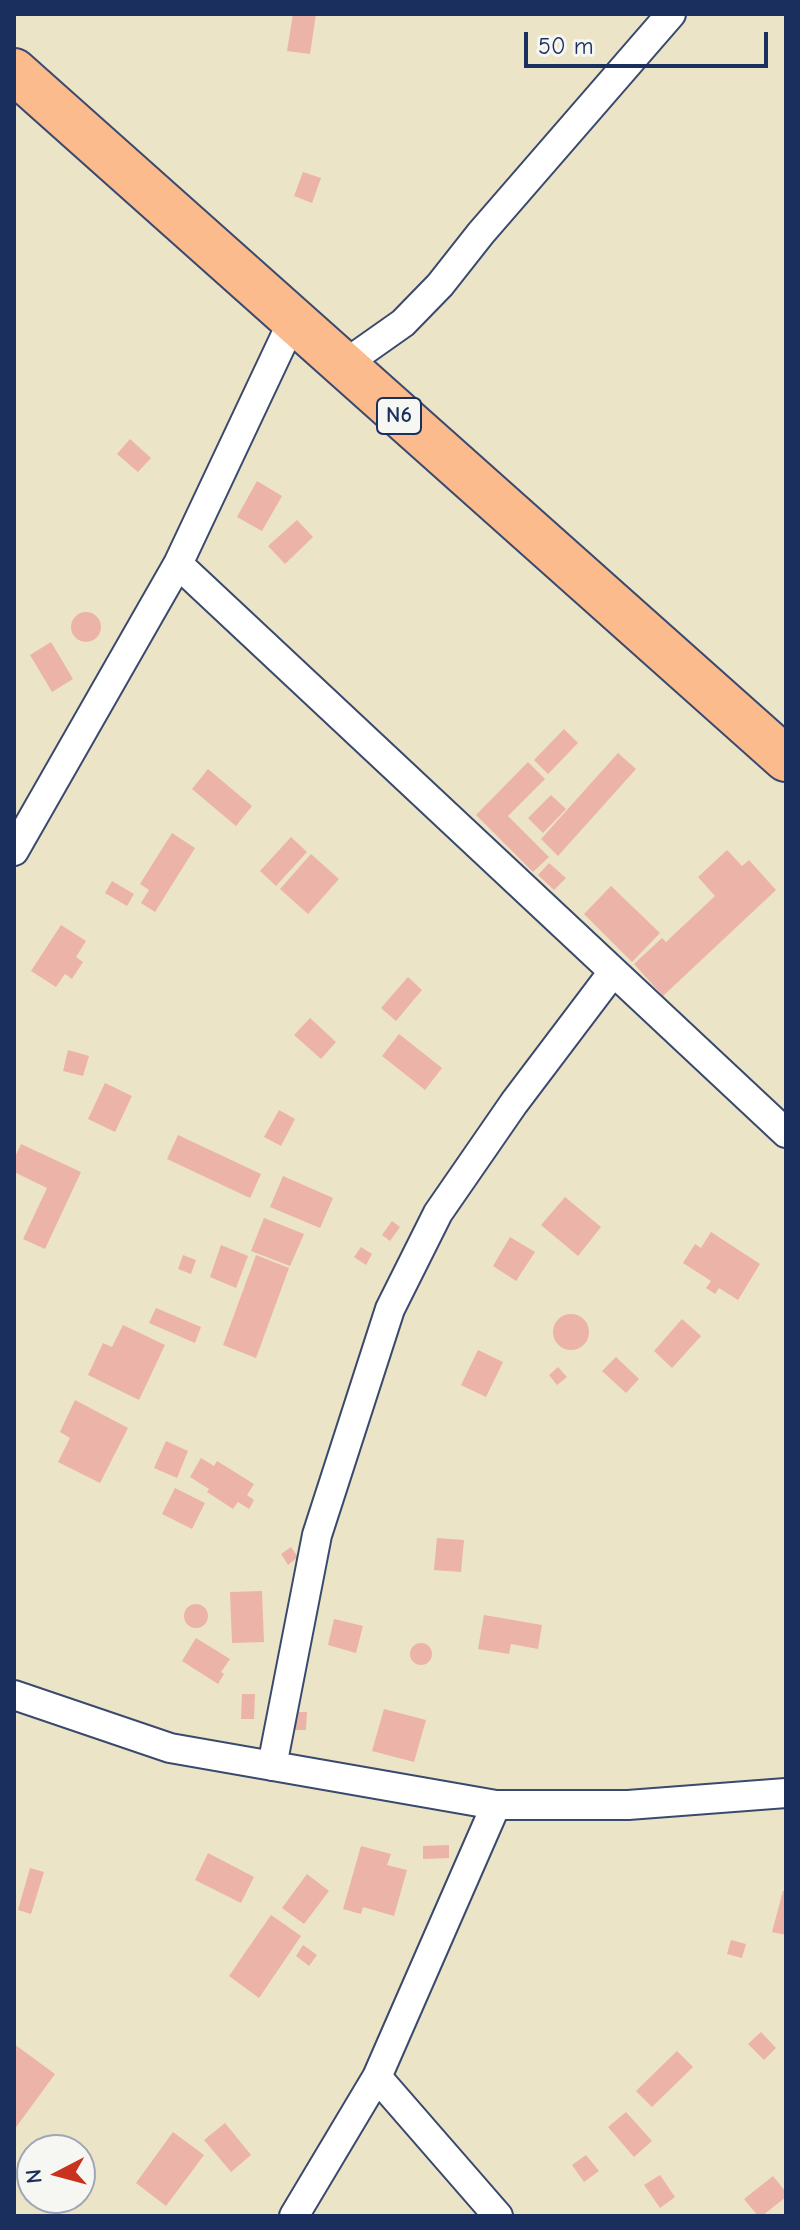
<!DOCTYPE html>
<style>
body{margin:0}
#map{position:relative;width:800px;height:2230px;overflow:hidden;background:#ece4c6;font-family:"Comic Neue",sans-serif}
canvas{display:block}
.frame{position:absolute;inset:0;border:16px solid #1b2f5e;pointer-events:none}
.north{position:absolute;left:16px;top:2134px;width:80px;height:80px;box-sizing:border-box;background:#f6f6f2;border:2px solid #9ea6b7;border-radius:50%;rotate:264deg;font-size:22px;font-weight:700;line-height:32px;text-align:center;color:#1b2f5e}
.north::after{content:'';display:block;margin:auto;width:28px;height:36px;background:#c8321e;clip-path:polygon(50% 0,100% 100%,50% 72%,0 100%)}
.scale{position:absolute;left:524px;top:32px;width:244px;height:36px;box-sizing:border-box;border:4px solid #1b2f5e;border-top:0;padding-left:10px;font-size:24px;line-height:28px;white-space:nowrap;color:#1b2f5e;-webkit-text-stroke:6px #f6f6f2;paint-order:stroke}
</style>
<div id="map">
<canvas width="800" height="2230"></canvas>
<div class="frame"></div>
<div class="north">N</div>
<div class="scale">50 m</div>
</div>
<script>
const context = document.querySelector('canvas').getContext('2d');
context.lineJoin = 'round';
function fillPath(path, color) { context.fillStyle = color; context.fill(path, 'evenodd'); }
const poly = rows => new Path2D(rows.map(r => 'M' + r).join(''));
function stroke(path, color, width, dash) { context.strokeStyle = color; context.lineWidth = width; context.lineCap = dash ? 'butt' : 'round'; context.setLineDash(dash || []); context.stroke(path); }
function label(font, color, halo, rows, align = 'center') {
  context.font = font + ' "Comic Neue",sans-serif'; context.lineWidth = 6; context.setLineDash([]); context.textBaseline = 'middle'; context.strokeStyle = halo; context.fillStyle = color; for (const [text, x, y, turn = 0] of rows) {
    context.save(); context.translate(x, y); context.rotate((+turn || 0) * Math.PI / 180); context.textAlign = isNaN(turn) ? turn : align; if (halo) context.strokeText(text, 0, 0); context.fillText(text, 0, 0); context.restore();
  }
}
fillPath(poly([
 [293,14,316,14,310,54,287,51],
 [303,172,321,178,312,203,294,196],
 [130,439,151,458,138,472,117,454],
 [257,481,282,496,262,531,237,517],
 [297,520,313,537,285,564,268,546],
 '71 627a15 15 0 1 1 30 0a15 15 0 1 1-30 0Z',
 [51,642,73,679,52,692,30,655],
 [564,729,578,743,548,774,534,760],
 [618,753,636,769,558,856,541,839],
 [528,762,545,779,508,816,549,857,533,872,476,815],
 [208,769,252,806,236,826,192,789],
 [551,795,566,809,543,833,528,818],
 [172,833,195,848,155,912,141,903,149,890,140,884],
 [291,837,307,852,276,886,260,871],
 [727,850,742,866,749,860,776,890,663,996,634,964,662,938,666,942,715,896,698,877],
 [311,854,339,879,308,914,280,889],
 [549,863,566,878,554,890,538,875],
 [112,881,134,894,127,906,105,893],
 [611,886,660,933,632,962,584,914],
 [61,925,86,941,76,957,83,962,72,979,65,974,56,987,31,971],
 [408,977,422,990,396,1021,381,1008],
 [310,1018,336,1042,321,1059,294,1035],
 [399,1034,442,1068,425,1090,382,1056],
 [68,1050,89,1056,83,1076,63,1071],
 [105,1083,132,1096,115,1132,88,1119],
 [279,1110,295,1119,281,1146,264,1137],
 [178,1135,261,1174,250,1198,167,1159],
 [21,1144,81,1172,45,1249,23,1239,47,1188,14,1172,14,1159],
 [283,1176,333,1198,320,1228,270,1207],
 [565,1197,601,1227,578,1256,541,1225],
 [264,1218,304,1234,290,1266,251,1251],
 [392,1221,400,1227,390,1241,382,1235],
 [711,1232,760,1264,738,1300,719,1288,715,1294,706,1288,711,1281,683,1263,695,1244,701,1248],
 [510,1237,535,1252,516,1281,493,1266],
 [221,1245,248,1256,236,1288,210,1277],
 [361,1247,372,1254,366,1265,354,1257],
 [183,1255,196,1260,191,1274,178,1269],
 [256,1255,289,1268,256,1358,223,1345],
 [156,1308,201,1327,195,1343,149,1323],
 '553 1332a18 18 0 1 1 36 0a18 18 0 1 1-36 0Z',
 [682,1319,701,1336,672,1368,654,1351],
 [123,1325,165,1345,139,1400,88,1375,103,1343,112,1347],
 [478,1350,503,1362,486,1397,461,1385],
 [616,1357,639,1379,626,1393,602,1371],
 [558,1367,567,1377,557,1385,549,1375],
 [75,1400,128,1428,100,1483,58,1462,70,1438,60,1432],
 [166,1441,188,1451,177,1478,154,1468],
 [201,1458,214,1466,217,1461,254,1484,247,1495,254,1500,249,1509,238,1502,233,1509,207,1492,209,1489,190,1477],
 [175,1488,205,1503,192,1529,162,1514],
 [437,1538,464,1540,461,1572,434,1570],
 [291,1547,298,1557,288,1565,281,1554],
 [262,1591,264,1642,232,1643,230,1592],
 '184 1616a12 12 0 1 1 24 0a12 12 0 1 1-24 0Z',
 [484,1615,542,1625,538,1649,511,1644,509,1654,478,1649],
 [334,1619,363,1626,356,1653,328,1645],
 [196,1638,230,1659,221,1672,224,1674,218,1684,182,1661],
 '410 1654a11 11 0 1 1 22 0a11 11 0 1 1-22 0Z',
 [242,1694,255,1694,254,1719,241,1719],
 [384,1709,426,1720,414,1762,372,1751],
 [293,1712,307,1712,306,1730,293,1730],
 [449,1845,449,1858,423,1859,423,1846],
 [361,1846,391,1854,387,1865,407,1870,394,1916,363,1907,361,1914,343,1909],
 [208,1853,254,1877,241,1903,195,1880],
 [30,1868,44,1872,31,1914,18,1910],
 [307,1874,329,1891,304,1924,282,1908],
 [783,1891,786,1891,786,1935,772,1932],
 [271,1915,301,1936,259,1998,229,1976],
 [731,1940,746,1944,742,1958,727,1954],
 [303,1945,317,1955,309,1966,296,1956],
 [761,2032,776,2048,764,2060,748,2044],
 [14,2044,55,2074,14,2130],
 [677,2051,693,2067,652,2107,636,2091],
 [626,2112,652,2141,634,2157,608,2127],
 [225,2123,251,2155,231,2172,204,2140],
 [173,2132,204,2155,166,2206,136,2183],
 [586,2155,599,2171,584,2182,572,2165],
 [660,2175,675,2197,660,2208,644,2185],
 [773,2176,786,2192,786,2197,762,2216,758,2216,744,2199]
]), '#ecb3a9');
const street = poly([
 [342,366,403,323,440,285,481,233,671,14],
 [178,564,786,1133],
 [14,851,178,564,293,320],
 [14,1695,170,1748,496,1805,628,1805,786,1793],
 [272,1766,317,1535,390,1309,438,1213,514,1103,613,972],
 [377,2077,498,2216],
 [294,2216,377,2077,496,1805]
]);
const highway = poly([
 [14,71,786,759]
]);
stroke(street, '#3a4a6e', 32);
stroke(highway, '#3a4a6e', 48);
stroke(street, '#fff', 28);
stroke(highway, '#fbbb8c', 44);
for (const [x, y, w] of [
 [399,416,44]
]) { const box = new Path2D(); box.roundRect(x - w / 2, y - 18, w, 36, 6); context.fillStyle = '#f6f6f2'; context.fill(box); stroke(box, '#1b2f5e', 2); }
label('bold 22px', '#1b2f5e', null, [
 ["N6",399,416]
]);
</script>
